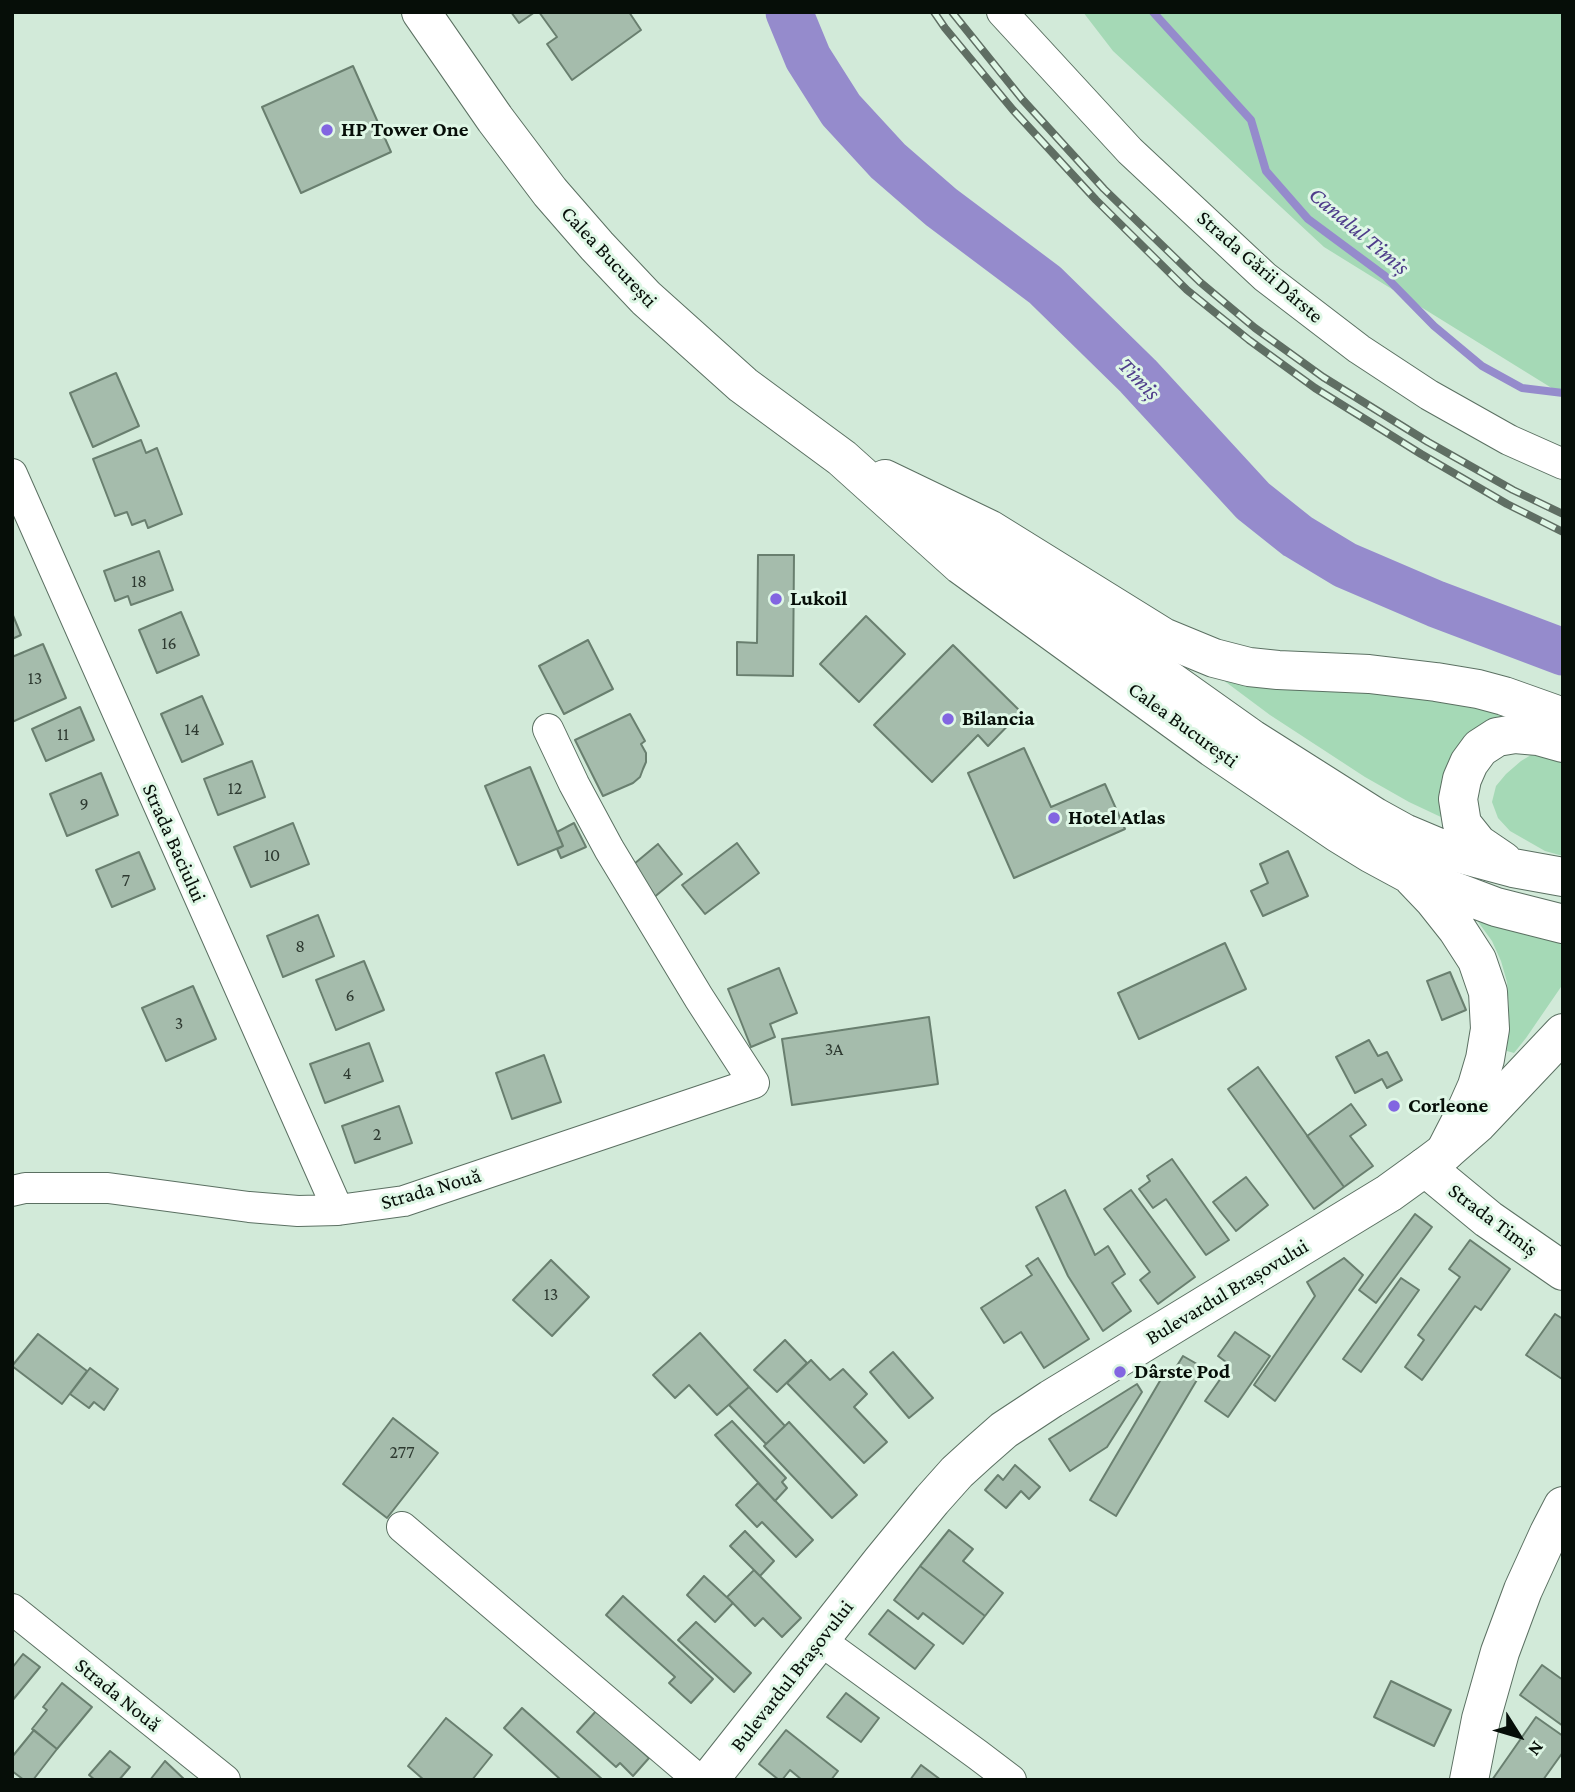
<!DOCTYPE html>
<meta charset="utf-8">
<style>
body{margin:0}
#map{position:relative;width:1575px;height:1792px;overflow:hidden;background:#d2ead9;font-family:"Crimson Pro",serif}
canvas{display:block}
.frame{position:absolute;inset:0;border:14px solid #060e08;pointer-events:none}
.north{position:absolute;left:1484px;top:1701px;width:70px;height:70px;-webkit-text-stroke:5px #dff7e6;paint-order:stroke;rotate:127deg;font-size:19px;font-weight:700;line-height:28px;text-align:center;color:#060e08}
.north::after{content:'';display:block;margin:auto;width:24px;height:32px;background:#060e08;clip-path:polygon(50% 0,100% 100%,50% 72%,0 100%)}
</style>
<div id="map">
<canvas width="1575" height="1792"></canvas>
<div class="frame"></div>
<div class="north">N</div>
</div>
<script>
const context = document.querySelector('canvas').getContext('2d');
context.lineJoin = 'round';
function fillPath(path, color) { context.fillStyle = color; context.fill(path, 'evenodd'); }
const poly = rows => new Path2D(rows.map(r => 'M' + r).join(''));
function stroke(path, color, width, dash) { context.strokeStyle = color; context.lineWidth = width; context.lineCap = dash ? 'butt' : 'round'; context.setLineDash(dash || []); context.stroke(path); }
function label(font, color, halo, rows, align = 'center') {
  context.font = font + ' "Crimson Pro",serif'; context.lineWidth = 6; context.setLineDash([]); context.textBaseline = 'middle'; context.strokeStyle = halo; context.fillStyle = color; for (const [text, x, y, turn = 0] of rows) {
    context.save(); context.translate(x, y); context.rotate((+turn || 0) * Math.PI / 180); context.textAlign = isNaN(turn) ? turn : align; if (halo) context.strokeText(text, 0, 0); context.fillText(text, 0, 0); context.restore();
  }
}
fillPath(poly([
 [1083,12,1563,12,1563,395,1324,247,1113,51],
 [1207,668,1433,695,1510,716,1460,826,1409,802,1365,777,1270,715],
 [1531,755,1563,761,1563,856,1545,851,1510,831,1498,818,1492,802,1496,786,1506,774,1521,761],
 [1476,919,1528,935,1563,942,1563,984,1526,1038,1514,1053,1507,1051,1509,1008,1507,982,1501,961,1492,941]
]), '#a5d9b6');
stroke(poly([
 [1153,12,1251,120,1266,171,1308,219,1385,276,1434,326,1482,366,1522,388,1563,393]
]), '#958bcc', 8);
stroke(poly([
 [789,12,808,58,841,110,888,161,941,207,1045,285,1138,376,1253,501,1297,536,1345,565,1436,604,1563,652]
]), '#958bcc', 47);
const building = poly([
 [511,12,535,12,519,23,511,12],
 [539,12,629,12,641,30,572,80,547,44,557,37,539,12],
 [353,66,391,152,301,193,262,107,353,66],
 [116,373,139,426,93,447,70,393,116,373],
 [141,440,146,453,157,448,182,514,148,528,145,520,132,525,127,512,115,516,93,459,141,440],
 [159,551,173,590,131,605,128,596,115,601,104,571,159,551],
 [758,555,794,555,793,676,737,675,737,642,757,643,758,555],
 [181,612,199,655,157,673,139,630,181,612],
 [12,613,21,635,12,639,12,613],
 [866,616,905,654,859,702,820,664,866,616],
 [588,640,613,689,564,714,539,666,588,640],
 [43,644,66,698,12,722,12,657,43,644],
 [953,645,1021,712,988,746,978,735,932,782,874,725,953,645],
 [202,696,223,744,182,762,161,714,202,696],
 [80,707,94,740,46,761,32,729,80,707],
 [630,714,645,741,641,744,646,753,646,762,643,769,640,777,633,783,603,796,575,740,630,714],
 [1024,748,1051,807,1105,784,1125,829,1014,878,968,773,1024,748],
 [252,761,265,797,218,815,204,779,252,761],
 [530,767,563,846,518,865,485,786,530,767],
 [101,773,118,815,67,836,50,794,101,773],
 [293,823,309,864,251,887,234,847,293,823],
 [574,823,586,847,561,858,557,849,563,846,557,832,574,823],
 [737,843,759,873,705,914,682,885,737,843],
 [658,844,682,874,652,899,628,869,658,844],
 [1288,851,1308,896,1263,916,1251,891,1268,883,1260,864,1288,851],
 [139,852,155,889,112,907,96,870,139,852],
 [318,915,334,956,283,977,267,936,318,915],
 [1225,943,1246,989,1139,1039,1118,993,1225,943],
 [364,961,384,1010,336,1030,316,980,364,961],
 [779,968,797,1013,770,1024,775,1037,751,1047,728,989,779,968],
 [1450,972,1466,1010,1442,1020,1427,981,1450,972],
 [193,986,216,1039,166,1061,142,1008,193,986],
 [929,1017,938,1084,792,1105,782,1039,929,1017],
 [1369,1040,1378,1056,1387,1052,1402,1080,1387,1088,1382,1079,1355,1093,1336,1057,1369,1040],
 [369,1043,383,1081,325,1103,310,1064,369,1043],
 [544,1055,561,1102,512,1119,496,1073,544,1055],
 [1258,1067,1344,1187,1314,1209,1228,1089,1258,1067],
 [1351,1104,1366,1125,1350,1136,1373,1166,1344,1187,1307,1136,1351,1104],
 [399,1106,412,1143,355,1163,342,1126,399,1106],
 [1172,1159,1229,1240,1206,1255,1166,1199,1153,1208,1139,1189,1150,1181,1147,1176,1172,1159],
 [1246,1177,1268,1205,1236,1231,1213,1202,1246,1177],
 [1065,1190,1095,1255,1108,1246,1125,1274,1112,1283,1131,1311,1103,1331,1068,1276,1036,1207,1065,1190],
 [1131,1190,1195,1277,1158,1304,1140,1280,1150,1272,1104,1209,1131,1190],
 [1415,1214,1432,1227,1376,1303,1359,1290,1415,1214],
 [1470,1240,1510,1269,1481,1310,1475,1306,1422,1380,1405,1367,1424,1340,1418,1335,1460,1277,1449,1269,1470,1240],
 [1038,1258,1089,1339,1044,1368,1021,1332,1004,1343,981,1308,1032,1275,1026,1266,1038,1258],
 [1344,1258,1363,1275,1275,1401,1254,1385,1315,1296,1307,1282,1344,1258],
 [551,1260,589,1297,552,1336,513,1300,551,1260],
 [1401,1278,1419,1290,1361,1372,1343,1359,1401,1278],
 [1555,1314,1563,1319,1562,1379,1526,1355,1555,1314],
 [1235,1332,1270,1356,1228,1417,1205,1401,1230,1365,1218,1356,1235,1332],
 [700,1333,749,1387,717,1415,689,1385,675,1398,653,1375,700,1333],
 [38,1334,87,1371,62,1404,12,1366,38,1334],
 [785,1340,807,1363,777,1392,754,1370,785,1340],
 [893,1352,933,1398,909,1418,870,1372,893,1352],
 [1183,1356,1204,1368,1116,1516,1090,1500,1164,1374,1170,1377,1183,1356],
 [811,1360,830,1380,843,1369,867,1394,854,1407,887,1442,864,1463,787,1383,811,1360],
 [90,1368,118,1389,104,1410,94,1402,89,1408,70,1394,90,1368],
 [1137,1384,1142,1392,1107,1447,1070,1471,1049,1439,1137,1384],
 [749,1387,785,1426,766,1444,729,1405,749,1387],
 [393,1418,438,1453,387,1518,343,1484,393,1418],
 [732,1421,786,1478,782,1482,787,1488,775,1501,715,1435,732,1421],
 [789,1422,857,1495,832,1518,764,1446,789,1422],
 [1015,1465,1040,1487,1029,1499,1021,1491,1006,1508,985,1490,998,1475,1003,1480,1015,1465],
 [758,1483,813,1540,796,1557,762,1522,757,1527,736,1505,758,1483],
 [949,1530,973,1549,963,1561,1003,1593,985,1616,920,1566,949,1530],
 [745,1531,774,1561,760,1576,730,1546,745,1531],
 [920,1566,985,1616,963,1644,923,1613,918,1619,894,1600,920,1566],
 [754,1570,801,1618,782,1637,763,1618,755,1626,727,1597,754,1570],
 [704,1576,733,1603,715,1622,687,1595,704,1576],
 [623,1596,713,1679,691,1703,669,1683,675,1677,606,1615,623,1596],
 [888,1610,934,1645,915,1669,869,1634,888,1610],
 [696,1622,751,1673,734,1692,678,1640,696,1622],
 [23,1654,40,1667,12,1701,12,1668,23,1654],
 [1542,1665,1563,1680,1563,1726,1520,1695,1542,1665],
 [1391,1681,1451,1710,1434,1746,1374,1717,1391,1681],
 [62,1683,92,1707,57,1749,32,1729,47,1710,43,1707,62,1683],
 [846,1693,879,1718,861,1742,827,1717,846,1693],
 [522,1708,603,1780,561,1780,504,1728,522,1708],
 [597,1710,649,1758,633,1776,620,1763,616,1767,577,1732,597,1710],
 [1536,1717,1563,1736,1563,1752,1543,1780,1492,1780,1536,1717],
 [446,1718,492,1755,472,1780,424,1780,408,1766,446,1718],
 [34,1730,57,1749,33,1780,24,1780,12,1771,12,1757,34,1730],
 [786,1730,838,1771,831,1780,802,1780,790,1770,782,1780,779,1780,759,1764,786,1730],
 [110,1751,130,1767,119,1780,95,1780,89,1775,110,1751],
 [165,1761,185,1780,150,1780,165,1761],
 [921,1765,941,1780,910,1780,921,1765]
]);
fillPath(building, '#a5bcac');
stroke(building, '#697f6f', 2);
const street = poly([
 [1002,12,1130,151,1265,277,1359,349,1429,395,1509,440,1563,464],
 [12,474,338,1210],
 [12,1191,25,1188,108,1188,249,1207,298,1211,338,1210,404,1201,754,1083,699,998,609,849,574,784,548,729],
 [402,1527,699,1780],
 [12,1609,225,1780],
 [820,1640,978,1755,1011,1780]
]);
const secondary = poly([
 [709,1780,882,1561,932,1500,957,1472,979,1452,1004,1430,1051,1399,1389,1193,1425,1167]
]);
const primary = poly([
 [914,506,1107,636,1252,739,1375,817,1404,833,1442,849,1513,868,1563,877],
 [1503,861,1478,844,1462,824,1458,799,1462,779,1469,763,1480,748,1497,737,1515,734,1538,736,1563,743],
 [1563,1033,1477,1124,1445,1152,1425,1167,1488,1219,1563,1271],
 [1469,1780,1481,1719,1500,1652,1523,1590,1549,1533,1563,1506]
]);
const highway = poly([
 [421,12,495,119,550,192,597,246,646,298,743,385,842,458,961,565,1213,748,1338,833,1372,854,1409,874,1496,907,1563,924],
 [885,479,989,529,1163,637,1214,658,1249,667,1278,670,1369,674,1436,682,1478,689,1504,696,1563,717],
 [1413,878,1434,900,1457,929,1477,960,1488,992,1490,1029,1485,1059,1477,1086,1465,1113,1445,1152]
]);
stroke(street, '#5b7062', 32);
stroke(secondary, '#5b7062', 40);
stroke(primary, '#5b7062', 40);
stroke(highway, '#5b7062', 40);
stroke(street, '#fff', 30);
stroke(secondary, '#fff', 38);
stroke(primary, '#fff', 38);
stroke(highway, '#fff', 38);
const rail = poly([
 [934,12,945,28,1013,110,1096,200,1187,290,1249,340,1315,388,1421,454,1507,504,1563,532],
 [952,12,1022,99,1104,189,1200,282,1255,328,1323,377,1428,442,1513,490,1563,514]
]);
stroke(rail, '#5f6e63', 8);
stroke(rail, '#dff7e6', 5, [16]);
for (const [x, y, r, color] of [
 [327,130,7,"#8266e1"],
 [776,599,7,"#8266e1"],
 [948,719,7,"#8266e1"],
 [1054,818,7,"#8266e1"],
 [1394,1106,7,"#8266e1"],
 [1120,1372,7,"#8266e1"]
]) { const dot = new Path2D(); dot.arc(x, y, r, 0, 2 * Math.PI); context.fillStyle = color; context.fill(dot); stroke(dot, '#dff7e6', 2.5); }
label('18px', '#2e3a31', null, [
 ["18",139,581],
 ["16",169,643],
 ["13",35,678],
 ["14",192,729],
 ["11",63,734],
 ["12",235,788],
 ["9",84,804],
 ["10",272,855],
 ["7",126,880],
 ["8",300,946],
 ["6",350,995],
 ["3",179,1023],
 ["3A",834,1049],
 ["4",347,1073],
 ["2",377,1134],
 ["13",551,1294],
 ["277",402,1452]
]);
label('bold 21px', '#060e08', '#dff7e6', [
 ["HP Tower One",341,130],
 ["Lukoil",790,599],
 ["Bilancia",962,719],
 ["Hotel Atlas",1068,818],
 ["Corleone",1408,1106],
 ["Dârste Pod",1134,1372]
], 'left');
label('21px', '#060e08', '#dff7e6', [
 ["Calea București",609,257,47],
 ["Strada Gării Dârste",1260,267,41],
 ["Calea București",1183,725,36],
 ["Strada Baciului",174,843,66],
 ["Strada Nouă",431,1189,-16],
 ["Strada Timiș",1493,1220,37],
 ["Bulevardul Brașovului",1227,1292,-31],
 ["Bulevardul Brașovului",792,1676,-52],
 ["Strada Nouă",118,1695,39]
]);
label('italic 23px', '#4e3c8a', '#dff7e6', [
 ["Canalul Timiș",1359,231,40],
 ["Timiș",1139,379,46]
]);
</script>
